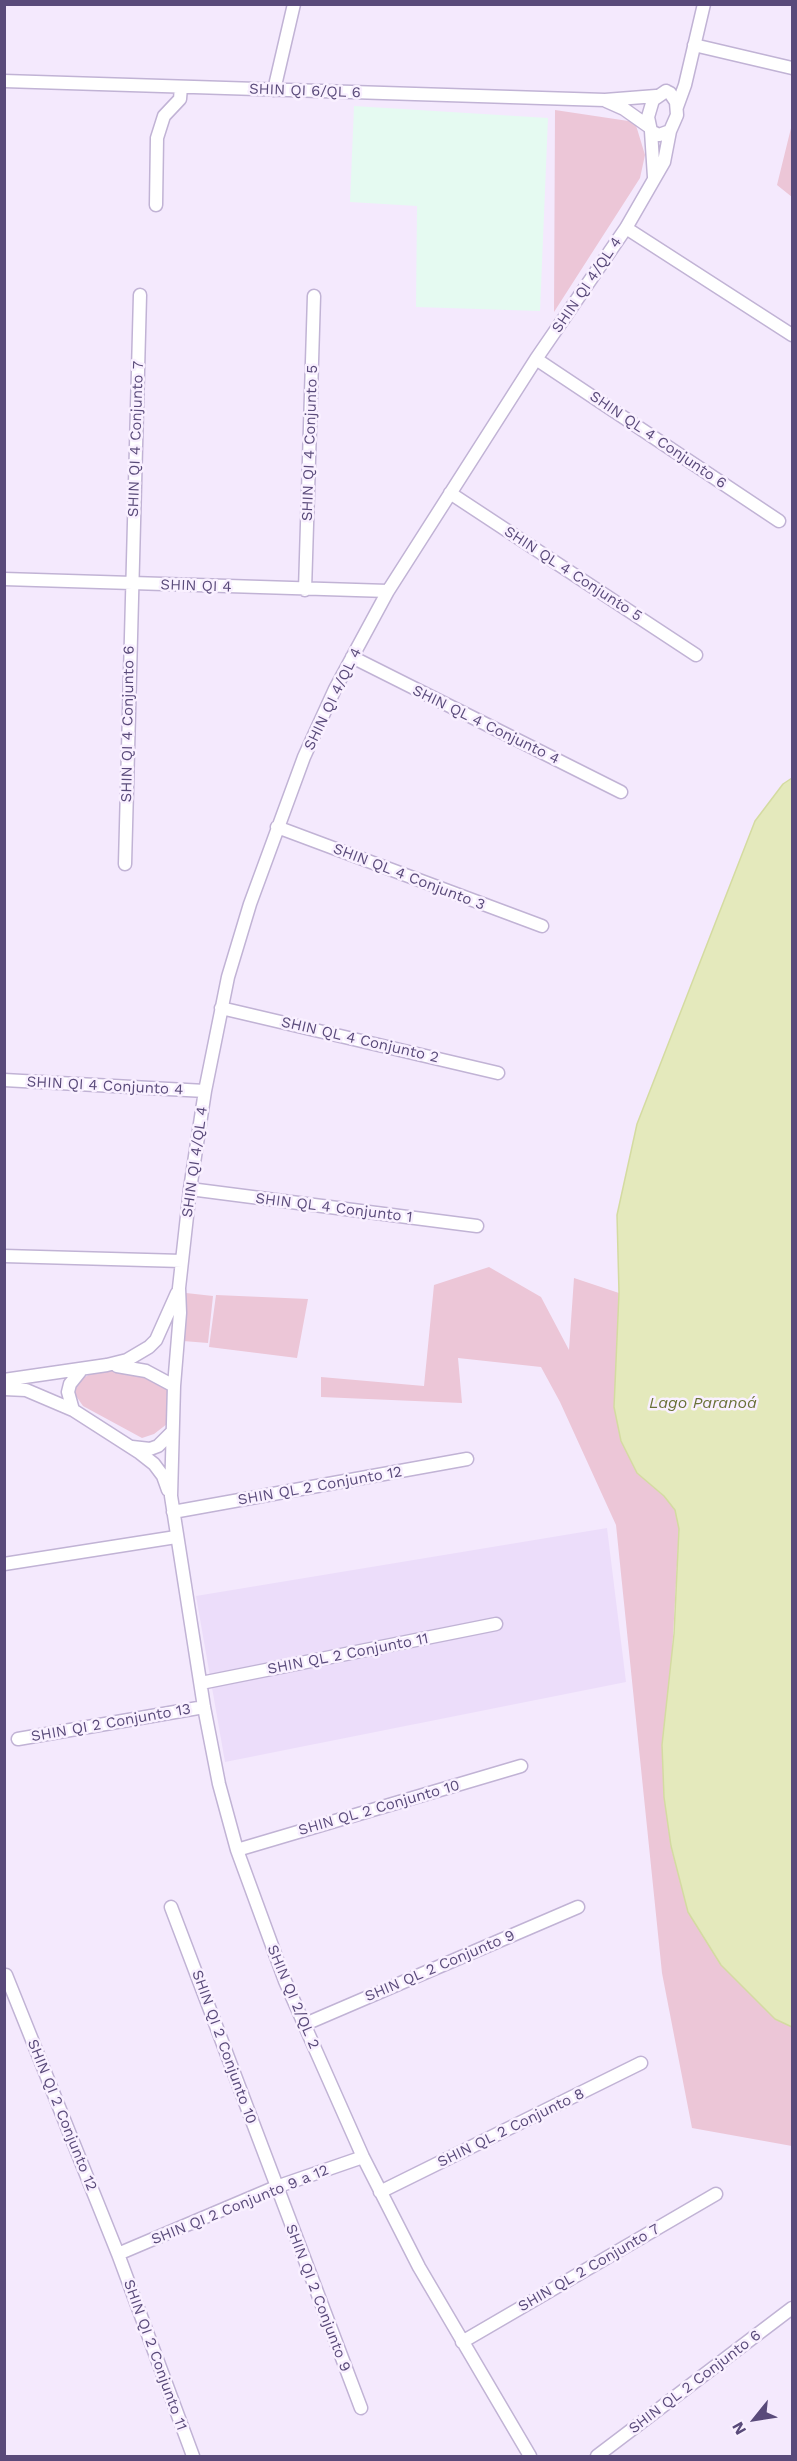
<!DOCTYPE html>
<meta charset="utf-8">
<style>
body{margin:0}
#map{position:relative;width:797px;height:2461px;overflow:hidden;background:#f4e9fd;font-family:"Work Sans",sans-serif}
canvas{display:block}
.frame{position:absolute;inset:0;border:6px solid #594a7a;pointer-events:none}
.north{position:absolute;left:725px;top:2389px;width:60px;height:60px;-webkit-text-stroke:4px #f9f0ff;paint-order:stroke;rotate:240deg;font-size:16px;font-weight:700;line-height:24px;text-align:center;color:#594a7a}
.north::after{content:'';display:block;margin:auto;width:21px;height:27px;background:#594a7a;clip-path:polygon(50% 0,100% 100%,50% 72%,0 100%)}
</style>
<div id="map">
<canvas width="797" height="2461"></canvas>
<div class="frame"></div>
<div class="north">N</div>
</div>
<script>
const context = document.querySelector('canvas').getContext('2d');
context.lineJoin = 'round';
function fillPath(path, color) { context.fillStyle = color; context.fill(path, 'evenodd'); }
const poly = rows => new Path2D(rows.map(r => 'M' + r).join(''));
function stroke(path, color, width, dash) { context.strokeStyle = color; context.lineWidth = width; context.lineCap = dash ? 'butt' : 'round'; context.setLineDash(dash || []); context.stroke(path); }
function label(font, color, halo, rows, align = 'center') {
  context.font = font + ' "Work Sans",sans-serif'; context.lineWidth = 5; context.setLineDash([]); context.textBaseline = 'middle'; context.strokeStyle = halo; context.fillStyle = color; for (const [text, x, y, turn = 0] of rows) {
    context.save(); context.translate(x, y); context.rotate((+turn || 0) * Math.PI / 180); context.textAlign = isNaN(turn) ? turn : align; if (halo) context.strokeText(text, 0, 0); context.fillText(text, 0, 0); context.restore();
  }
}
fillPath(poly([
 [607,1528,626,1682,225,1762,196,1596]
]), '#ecddfa');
fillPath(poly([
 [354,106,548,118,540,311,416,307,417,206,350,202]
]), '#e5faf1');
fillPath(poly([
 [555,110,635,122,645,155,640,178,554,312],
 [792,124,792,197,777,185],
 [489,1267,541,1297,569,1350,574,1278,619,1293,614,1407,621,1441,637,1473,664,1496,675,1510,679,1529,664,1797,671,1847,688,1912,775,2019,792,2027,792,2146,692,2128,662,1973,616,1525,560,1402,541,1367,458,1358,462,1403,321,1397,321,1377,424,1386,434,1285],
 [186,1293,213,1296,208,1343,183,1341],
 [216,1295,308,1299,297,1358,209,1347],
 [116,1370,154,1378,167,1390,167,1424,154,1434,142,1438,83,1406,74,1393,76,1382,92,1373]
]), '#ecc6d7');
const water = poly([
 [792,778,792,2027,775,2019,721,1965,688,1912,671,1846,664,1797,662,1745,674,1634,679,1529,675,1510,664,1496,637,1473,621,1441,614,1407,619,1293,617,1215,637,1124,755,821,783,784,792,778]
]);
fillPath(water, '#e4e9bc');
stroke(water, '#d4dba1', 1.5);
const minor = poly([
 [694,45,792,68],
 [4,81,605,100,656,96],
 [274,90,294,4],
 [666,91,670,93,676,102,677,115,670,131,659,135,651,131,648,117,653,100,666,91],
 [606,101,624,109,648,126],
 [677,107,685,85,704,4],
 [651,131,654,177],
 [156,205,157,138,164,116,180,99,181,87],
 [626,228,792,335],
 [536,359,779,521],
 [450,493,696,655],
 [4,579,388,591],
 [305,590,314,296],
 [352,657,621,792],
 [277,827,542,926],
 [125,864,140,295],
 [221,1008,498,1073],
 [4,1080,205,1091],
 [190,1189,477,1226],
 [4,1256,182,1261],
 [117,1366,146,1371,174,1386],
 [4,1380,107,1365,127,1360,149,1347,156,1340,177,1293],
 [4,1389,26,1390,73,1410,140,1453,154,1464,163,1476,168,1490],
 [73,1410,68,1392,70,1384,82,1369],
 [132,1447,150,1449,158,1446,172,1432],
 [173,1512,467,1459],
 [4,1564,176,1537],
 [201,1683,496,1624],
 [18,1739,204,1707],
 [237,1850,521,1766],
 [171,1907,361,2408],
 [6,1975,118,2254,193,2456],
 [303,2025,578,1907],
 [380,2192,641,2063],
 [118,2254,276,2187,363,2157],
 [462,2342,716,2194],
 [530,2456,419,2267,363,2157,285,1981,237,1850,219,1784,204,1707,171,1496,174,1386,180,1313,179,1288,190,1189,205,1091,228,977,250,904,304,757,335,689,388,591,536,359,626,228,664,162,670,131],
 [597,2456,792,2308]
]);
stroke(minor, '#c1b3d5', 15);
stroke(minor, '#fff', 12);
label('15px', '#594a7a', '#f9f0ff', [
 ["SHIN QI 6/QL 6",305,91,2],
 ["SHIN QI 4/QL 4",587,285,-56],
 ["SHIN QI 4 Conjunto 7",136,439,-88],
 ["SHIN QL 4 Conjunto 6",658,440,34],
 ["SHIN QI 4 Conjunto 5",310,443,-88],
 ["SHIN QL 4 Conjunto 5",573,574,33],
 ["SHIN QI 4",196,586,2],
 ["SHIN QI 4/QL 4",333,699,-64],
 ["SHIN QI 4 Conjunto 6",128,724,-89],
 ["SHIN QL 4 Conjunto 4",486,725,26],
 ["SHIN QL 4 Conjunto 3",409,877,21],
 ["SHIN QL 4 Conjunto 2",360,1040,13],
 ["SHIN QI 4 Conjunto 4",105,1086,3],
 ["SHIN QI 4/QL 4",195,1162,-82],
 ["SHIN QL 4 Conjunto 1",334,1208,7],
 ["SHIN QL 2 Conjunto 12",320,1486,-10],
 ["SHIN QL 2 Conjunto 11",348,1654,-11],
 ["SHIN QI 2 Conjunto 13",111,1723,-10],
 ["SHIN QL 2 Conjunto 10",379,1808,-16],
 ["SHIN QL 2 Conjunto 9",440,1966,-23],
 ["SHIN QI 2/QL 2",293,1997,67],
 ["SHIN QI 2 Conjunto 10",224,2047,70],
 ["SHIN QI 2 Conjunto 12",62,2115,68],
 ["SHIN QL 2 Conjunto 8",511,2128,-26],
 ["SHIN QI 2 Conjunto 9 a 12",240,2205,-22],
 ["SHIN QL 2 Conjunto 7",589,2268,-30],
 ["SHIN QI 2 Conjunto 9",318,2298,69],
 ["SHIN QI 2 Conjunto 11",155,2355,70],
 ["SHIN QL 2 Conjunto 6",695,2382,-37]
]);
label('italic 16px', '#697137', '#f9f0ff', [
 ["Lago Paranoá",703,1403]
]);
</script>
